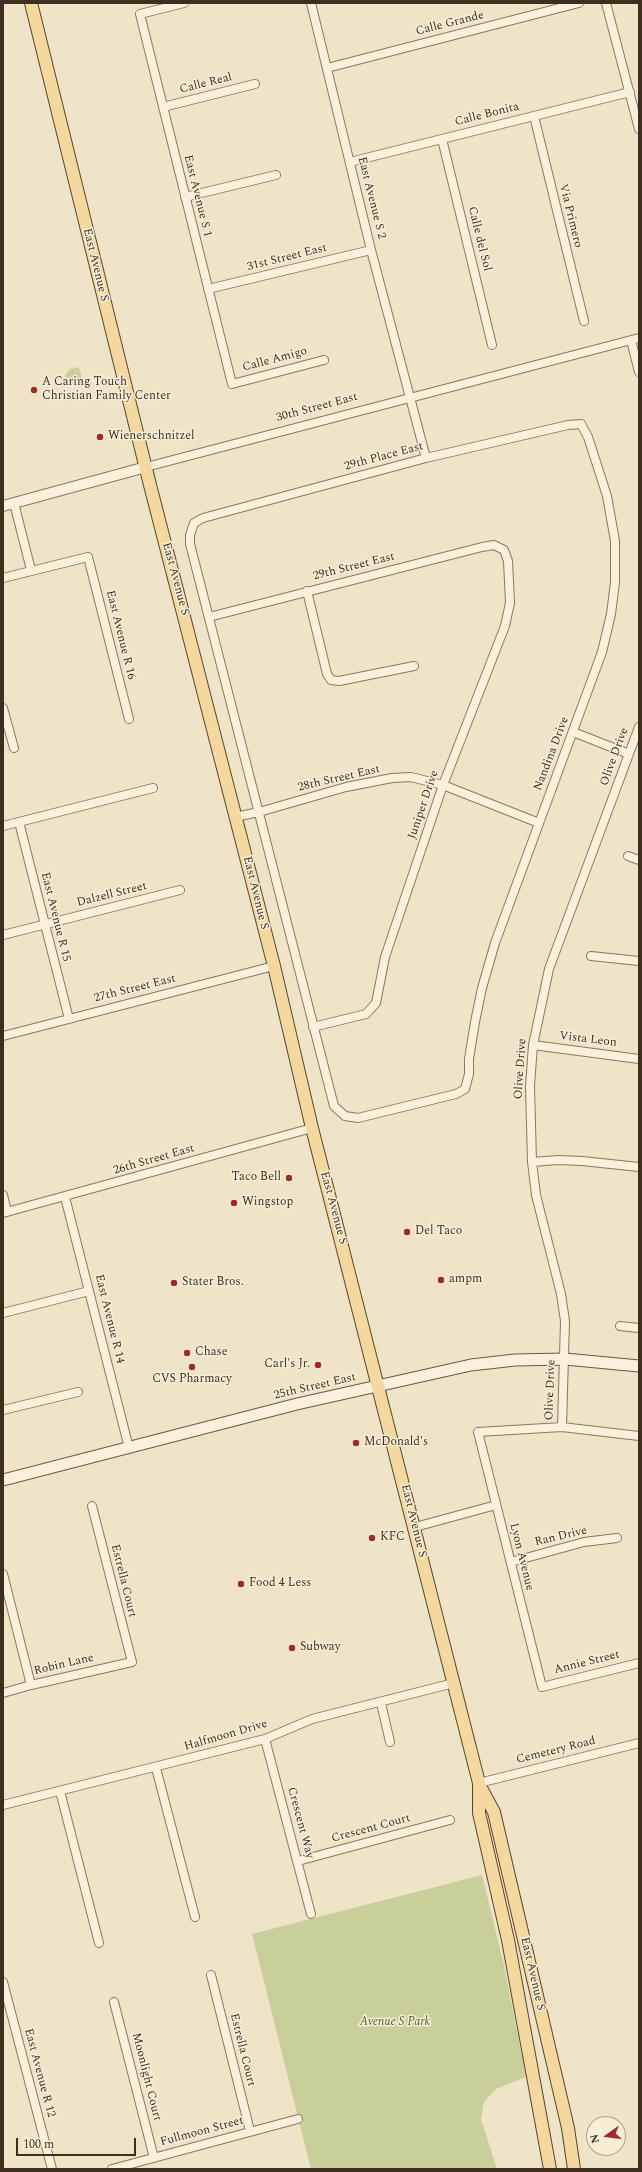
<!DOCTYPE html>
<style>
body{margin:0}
#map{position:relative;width:642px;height:2172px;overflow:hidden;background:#f0e4c8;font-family:Spectral,serif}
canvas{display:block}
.frame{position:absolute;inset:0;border:4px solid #3d2e20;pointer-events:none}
.north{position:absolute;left:586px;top:2116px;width:40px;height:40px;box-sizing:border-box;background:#f7eed8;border:1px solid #ada18e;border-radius:50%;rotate:256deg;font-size:11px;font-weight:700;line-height:16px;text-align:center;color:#3d2e20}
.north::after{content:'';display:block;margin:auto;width:14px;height:18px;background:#9e2a2b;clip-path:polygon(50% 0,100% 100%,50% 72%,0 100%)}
.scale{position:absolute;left:16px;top:2138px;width:120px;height:18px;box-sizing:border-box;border:2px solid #3d2e20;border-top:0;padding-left:5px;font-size:12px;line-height:14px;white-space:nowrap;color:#3d2e20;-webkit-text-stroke:3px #f7eed8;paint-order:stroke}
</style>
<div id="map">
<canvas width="642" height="2172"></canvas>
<div class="frame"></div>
<div class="north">N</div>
<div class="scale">100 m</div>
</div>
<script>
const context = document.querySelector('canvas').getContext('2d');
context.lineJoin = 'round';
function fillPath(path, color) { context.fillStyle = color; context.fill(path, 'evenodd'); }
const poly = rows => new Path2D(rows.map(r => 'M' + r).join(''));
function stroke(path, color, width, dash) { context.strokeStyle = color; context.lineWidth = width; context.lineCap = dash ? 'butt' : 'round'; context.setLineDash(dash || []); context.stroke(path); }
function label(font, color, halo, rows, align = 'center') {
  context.font = font + ' Spectral,serif'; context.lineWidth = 3; context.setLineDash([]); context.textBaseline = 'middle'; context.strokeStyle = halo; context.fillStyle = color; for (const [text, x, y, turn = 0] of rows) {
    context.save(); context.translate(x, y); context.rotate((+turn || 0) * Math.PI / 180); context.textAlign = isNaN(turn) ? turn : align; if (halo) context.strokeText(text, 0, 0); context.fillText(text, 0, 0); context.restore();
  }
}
fillPath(poly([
 [79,367,83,383,68,386,65,375,70,369],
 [482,1875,504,1965,526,2077,496,2089,484,2102,481,2119,497,2169,311,2169,252,1934]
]), '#c9cf9b');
const minor = poly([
 [184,3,140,14,232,384,324,360],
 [311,3,371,250,426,458],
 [606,3,639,129],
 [327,68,579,3],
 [163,107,255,84],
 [534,116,584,321],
 [442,139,492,345],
 [350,162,630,92],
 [185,197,276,175],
 [208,289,371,250],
 [631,340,639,372],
 [581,424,588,437,607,496,615,541,615,582,611,614,602,652,495,943,482,988,475,1022,469,1059,469,1074,465,1089,456,1094,358,1118,345,1116,334,1106,190,544,190,535,194,523,203,518,426,458,568,425,581,424],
 [146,467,639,338],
 [14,503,31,570],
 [3,578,88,557,129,719],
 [307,591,327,674,331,680,339,681,414,666],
 [209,617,482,547,494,545,504,550,508,561,510,603,505,626,443,785,385,957,376,1003,366,1014,313,1027],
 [3,708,14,748],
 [573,732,629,754],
 [235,817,259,812,346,787,392,778,411,777,443,785,539,823],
 [19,822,69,1019],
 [3,826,153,788],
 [628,856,639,860],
 [3,935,180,890],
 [591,956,639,961],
 [3,1036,274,966],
 [533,1045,639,1059],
 [532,1162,558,1160,582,1161,639,1167],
 [3,1195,7,1212],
 [65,1197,129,1448],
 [3,1213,312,1128],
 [3,1313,89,1291],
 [620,1326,639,1328],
 [3,1410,78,1392],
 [562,1427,565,1321,561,1294,536,1195,532,1162,530,1086,533,1045,549,969,639,727],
 [639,1436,562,1427,478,1432,542,1687,639,1663],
 [415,1527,496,1505],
 [511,1562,584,1542,617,1538],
 [3,1574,31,1685],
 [3,1693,31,1685,132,1662,92,1506],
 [381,1703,390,1742],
 [265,1739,311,1914],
 [156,1768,195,1917],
 [479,1783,639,1743],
 [60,1791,99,1943],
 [3,1805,265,1739,312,1719,454,1683],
 [298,1861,450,1820],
 [211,1975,250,2131],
 [3,1982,52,2169],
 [114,2002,154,2158],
 [112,2169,298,2119]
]);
const tertiary = poly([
 [3,506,146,467]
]);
const secondary = poly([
 [3,1480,297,1404,471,1365,515,1360,565,1359,639,1366]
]);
const primary = poly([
 [31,3,150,485,274,966,312,1128,479,1783,479,1813,508,1940,550,2169],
 [480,1786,494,1812,568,2128,574,2169]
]);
stroke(minor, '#8d765c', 10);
stroke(tertiary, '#8d765c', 12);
stroke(secondary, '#6f573f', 13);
stroke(primary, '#5b4430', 14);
stroke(minor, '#faf1dc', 8);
stroke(tertiary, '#faf1dc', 10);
stroke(secondary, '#faf1dc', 11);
stroke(primary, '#f3d9a0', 12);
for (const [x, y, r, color] of [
 [34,390,4,"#9e2a2b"],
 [100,437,4,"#9e2a2b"],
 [289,1178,4,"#9e2a2b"],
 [234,1203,4,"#9e2a2b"],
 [407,1232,4,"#9e2a2b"],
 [441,1280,4,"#9e2a2b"],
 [174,1283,4,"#9e2a2b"],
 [187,1353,4,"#9e2a2b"],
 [318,1365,4,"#9e2a2b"],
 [192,1367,4,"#9e2a2b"],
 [356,1443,4,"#9e2a2b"],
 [372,1538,4,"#9e2a2b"],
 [241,1584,4,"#9e2a2b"],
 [292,1648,4,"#9e2a2b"]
]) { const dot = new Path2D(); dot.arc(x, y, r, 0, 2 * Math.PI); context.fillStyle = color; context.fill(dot); stroke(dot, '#f7eed8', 1.5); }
label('12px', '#3d2e20', '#f7eed8', [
 ["Calle Grande",450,24,-14],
 ["Calle Real",206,84,-14],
 ["Calle Bonita",487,115,-14],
 ["East Avenue S 1",197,196,76],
 ["East Avenue S 2",371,198,76],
 ["Via Primero",570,216,76],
 ["Calle del Sol",479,239,76],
 ["31st Street East",287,258,-14],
 ["East Avenue S",95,265,76],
 ["Calle Amigo",275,360,-15],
 ["30th Street East",317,408,-15],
 ["29th Place East",384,457,-15],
 ["29th Street East",354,567,-14],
 ["East Avenue S",175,579,75],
 ["East Avenue R 16",120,635,76],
 ["Nandina Drive",552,754,-69],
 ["Olive Drive",615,757,-70],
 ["28th Street East",339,779,-13],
 ["Juniper Drive",424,805,-71],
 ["East Avenue S",255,893,76],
 ["Dalzell Street",112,895,-14],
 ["East Avenue R 15",55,917,76],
 ["27th Street East",135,989,-14],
 ["Vista Leon",588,1040,7],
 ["Olive Drive",521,1069,-86],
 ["26th Street East",154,1160,-16],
 ["East Avenue S",333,1208,75],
 ["East Avenue R 14",109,1319,76],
 ["25th Street East",315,1387,-13],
 ["Olive Drive",551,1390,-88],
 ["East Avenue S",413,1521,76],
 ["Ran Drive",561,1537,-13],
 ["Lyon Avenue",521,1557,76],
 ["Estrella Court",123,1581,76],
 ["Annie Street",587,1663,-14],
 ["Robin Lane",64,1665,-13],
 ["Halfmoon Drive",226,1736,-16],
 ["Cemetery Road",556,1751,-14],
 ["Crescent Way",300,1823,75],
 ["Crescent Court",371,1829,-15],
 ["East Avenue S",532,1974,77],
 ["Estrella Court",242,2050,76],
 ["East Avenue R 12",39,2073,75],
 ["Moonlight Court",146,2077,76],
 ["Fullmoon Street",202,2132,-15]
]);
label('12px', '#3d2e20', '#f7eed8', [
 ["A Caring Touch",42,383],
 ["Christian Family Center",42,397],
 ["Wienerschnitzel",108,437],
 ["Taco Bell",281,1178,"right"],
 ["Wingstop",242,1203],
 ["Del Taco",415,1232],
 ["ampm",449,1280],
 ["Stater Bros.",182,1283],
 ["Chase",195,1353],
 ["Carl's Jr.",310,1365,"right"],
 ["CVS Pharmacy",192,1380,"center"],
 ["McDonald's",364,1443],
 ["KFC",380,1538],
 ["Food 4 Less",249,1584],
 ["Subway",300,1648]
], 'left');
label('italic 12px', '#4d5a26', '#f7eed8', [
 ["Avenue S Park",395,2023]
]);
</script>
